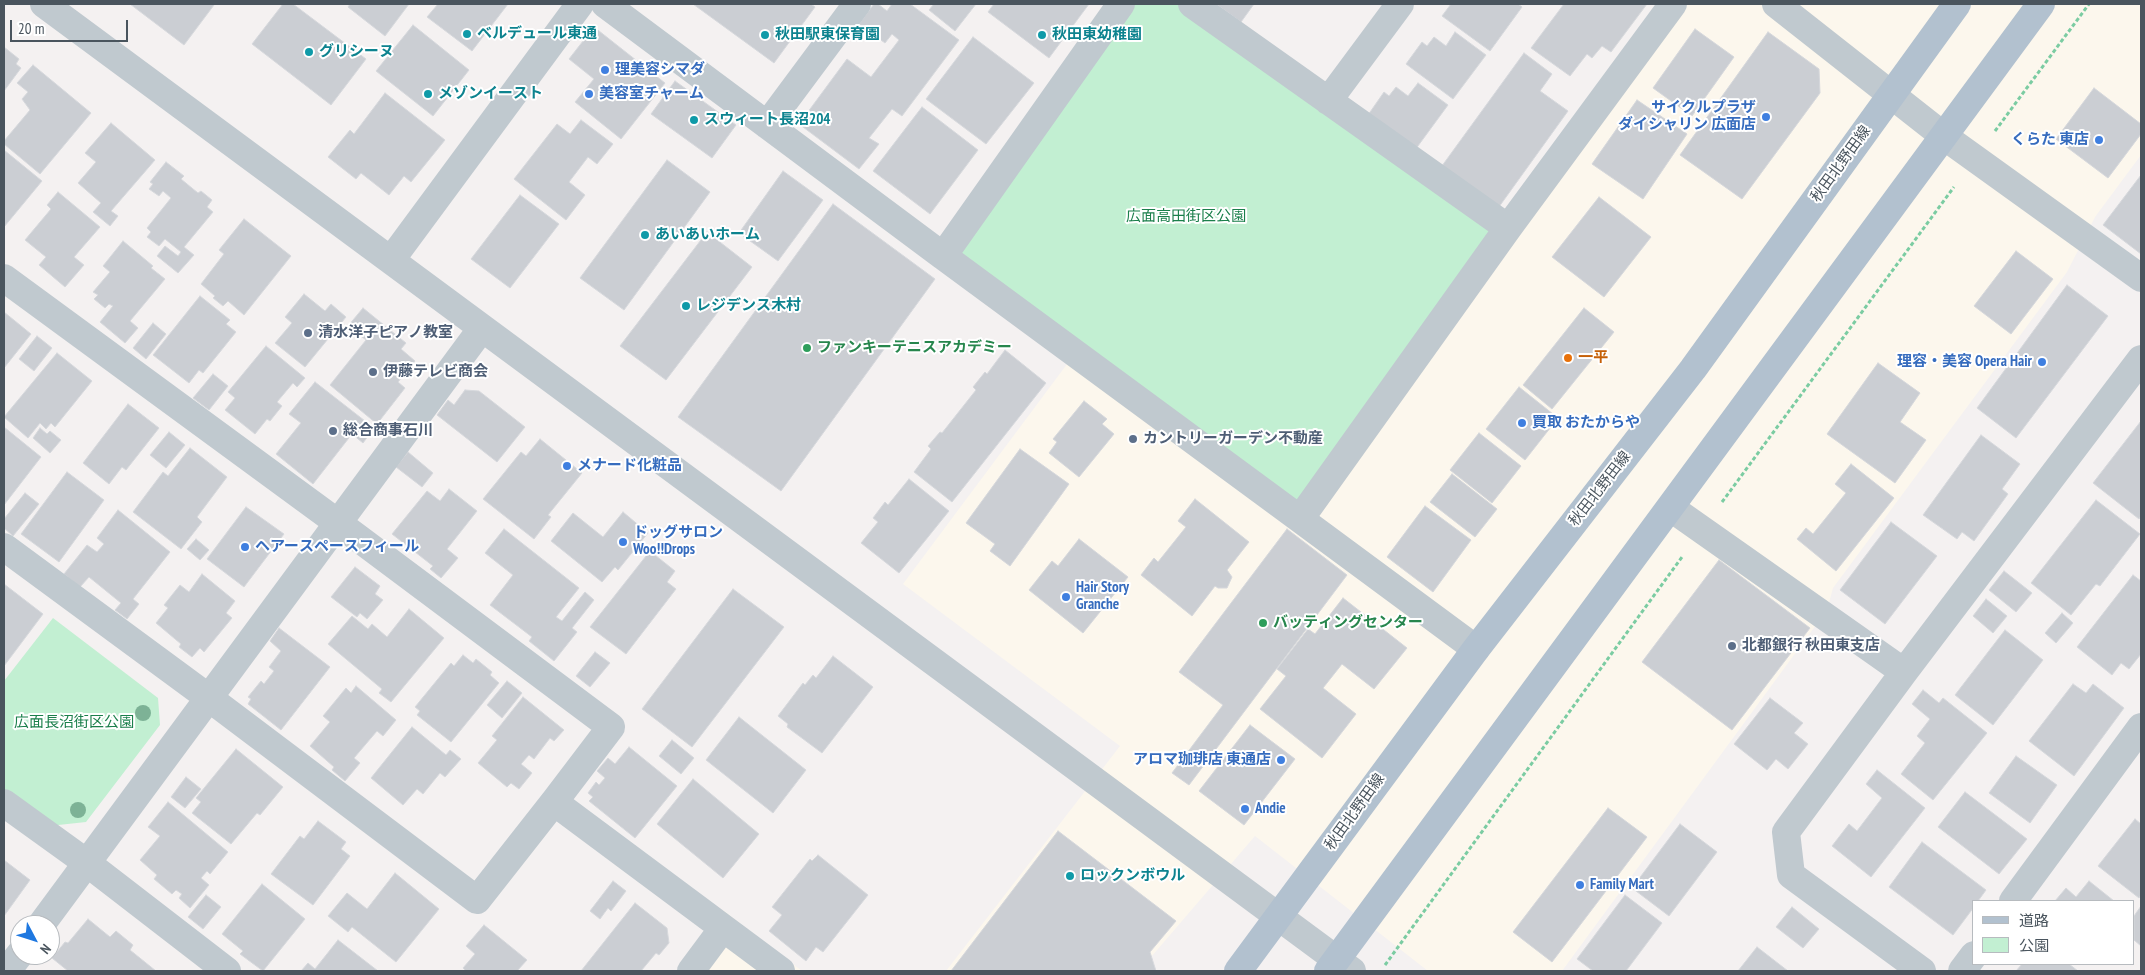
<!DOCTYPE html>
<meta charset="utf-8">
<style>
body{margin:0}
#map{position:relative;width:2145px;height:975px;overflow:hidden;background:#f4f1f1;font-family:"PT Sans Narrow","Noto Sans JP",sans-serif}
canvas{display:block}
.frame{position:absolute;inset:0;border:5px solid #4a555e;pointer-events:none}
.legend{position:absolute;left:1972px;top:900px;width:162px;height:65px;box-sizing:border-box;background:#fff;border:1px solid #b7bbbf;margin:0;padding:6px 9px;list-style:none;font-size:15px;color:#4a555e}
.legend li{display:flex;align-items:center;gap:10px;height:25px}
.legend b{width:25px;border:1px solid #b7bbbf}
.north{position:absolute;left:10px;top:915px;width:50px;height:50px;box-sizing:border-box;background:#fff;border:1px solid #b7bbbf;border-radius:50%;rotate:130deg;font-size:14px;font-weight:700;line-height:20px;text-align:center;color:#4a555e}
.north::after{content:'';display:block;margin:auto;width:18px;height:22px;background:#1f78e0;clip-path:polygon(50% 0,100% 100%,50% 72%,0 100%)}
.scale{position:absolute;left:10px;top:20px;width:118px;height:22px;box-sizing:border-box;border:2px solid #4a555e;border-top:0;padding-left:6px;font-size:15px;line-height:18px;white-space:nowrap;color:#4a555e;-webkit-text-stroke:4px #fff;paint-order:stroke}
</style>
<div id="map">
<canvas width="2145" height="975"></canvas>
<div class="frame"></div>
<ul class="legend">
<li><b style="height:6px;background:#b2c1cf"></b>道路</li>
<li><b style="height:14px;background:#c2efd2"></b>公園</li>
</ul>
<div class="north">N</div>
<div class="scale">20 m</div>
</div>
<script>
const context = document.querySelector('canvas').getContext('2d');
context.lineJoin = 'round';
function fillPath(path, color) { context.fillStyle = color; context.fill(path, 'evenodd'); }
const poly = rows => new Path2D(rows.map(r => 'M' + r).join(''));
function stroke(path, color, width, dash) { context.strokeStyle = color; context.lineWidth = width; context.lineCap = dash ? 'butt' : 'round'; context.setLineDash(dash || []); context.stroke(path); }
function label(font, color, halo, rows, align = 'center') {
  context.font = font + ' "PT Sans Narrow","Noto Sans JP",sans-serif'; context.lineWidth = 4; context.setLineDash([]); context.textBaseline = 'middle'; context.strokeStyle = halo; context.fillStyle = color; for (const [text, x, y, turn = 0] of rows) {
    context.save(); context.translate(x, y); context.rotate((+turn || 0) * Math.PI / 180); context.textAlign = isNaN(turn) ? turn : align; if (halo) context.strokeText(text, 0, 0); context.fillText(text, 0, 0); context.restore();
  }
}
fillPath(poly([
 [1682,4,2141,4,2141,155,2095,217,2067,272,1833,588,1827,610,1562,971,1428,971,1255,836,1139,971,946,971,1120,746,903,584,1082,344,1304,517],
 [723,910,802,971,677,971]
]), '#fcf7ed');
fillPath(poly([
 [1121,4,1190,4,1494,230,1294,509,943,256],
 [53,618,158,698,160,725,86,822,49,826,4,791,4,681]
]), '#c2efd2');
const building = poly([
 [130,4,213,4,214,5,184,45,130,4],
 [283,4,293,4,366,59,331,105,252,44,283,4],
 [350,4,409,4,385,36,348,7,350,4],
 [438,4,508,4,472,51,427,17,438,4],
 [693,4,811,4,815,7,774,63,693,4],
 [874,4,878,4,887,11,892,4,910,4,959,40,902,116,892,109,869,138,879,144,859,169,799,124,847,59,871,77,899,40,892,34,885,43,859,24,874,4],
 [934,4,976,4,955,31,929,10,934,4],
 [994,4,1089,4,1049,58,988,12,994,4],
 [1216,4,1254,4,1241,22,1216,4],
 [1451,4,1518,4,1522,7,1490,51,1442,16,1451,4],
 [1564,4,1647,4,1611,52,1602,46,1592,58,1587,54,1570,76,1531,48,1564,4],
 [413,25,469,70,433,116,376,71,413,25],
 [594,27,665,83,621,139,575,102,594,79,569,59,594,27],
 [1695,29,1734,57,1692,116,1653,88,1695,29],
 [1455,32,1486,55,1453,99,1406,64,1422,42,1427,46,1434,37,1446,46,1455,32],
 [1768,32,1819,69,1820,93,1742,199,1680,155,1768,32],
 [973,37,1034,83,986,144,926,99,973,37],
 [4,47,19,59,16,64,21,68,4,91,4,47],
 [1524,53,1552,74,1540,91,1568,111,1496,211,1439,170,1524,53],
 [33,65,91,113,40,174,4,144,4,141,30,110,22,99,28,92,17,83,33,65],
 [675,81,736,125,712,158,651,114,675,81],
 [1418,83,1448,105,1415,150,1368,115,1384,92,1389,96,1396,87,1408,96,1418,83],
 [2094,88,2141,124,2141,134,2108,178,2056,139,2094,88],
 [385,93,445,140,411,182,404,176,389,195,361,173,356,179,328,157,350,130,354,134,385,93],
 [1637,100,1687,134,1643,199,1592,164,1637,100],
 [922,107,978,150,930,214,873,171,922,107],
 [581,120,613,144,597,164,588,157,569,182,585,195,566,220,514,179,557,124,570,134,581,120],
 [111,123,155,160,111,211,118,216,110,226,93,212,101,203,78,183,96,162,85,153,111,123],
 [4,150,42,181,4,227,4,150],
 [667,160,710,192,624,310,580,278,667,160],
 [166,162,184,176,181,179,198,193,201,191,212,200,207,207,213,212,184,247,194,255,178,273,157,256,165,246,178,256,181,252,165,239,159,246,147,237,151,232,147,228,171,198,163,191,159,196,149,189,153,184,150,182,166,162],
 [783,171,823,200,778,261,739,233,783,171],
 [2141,175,2141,254,2103,225,2141,175],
 [58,192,100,227,74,257,84,265,65,287,39,265,46,257,25,240,51,209,47,205,58,192],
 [520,195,559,224,510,288,471,259,520,195],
 [1599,197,1651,237,1604,297,1552,257,1599,197],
 [833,204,935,279,781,491,678,417,833,204],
 [244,219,291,256,244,315,228,301,223,306,213,298,215,296,201,284,224,254,219,250,244,219],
 [707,232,752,267,666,380,620,346,707,232],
 [123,241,153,266,151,268,165,279,130,321,138,328,125,343,100,322,113,306,109,304,105,308,94,299,98,295,93,292,110,272,103,266,123,241],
 [2016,251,2053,279,2011,334,1974,306,2016,251],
 [2067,285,2108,316,2016,438,1977,408,2067,285],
 [304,294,325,311,331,304,346,317,305,367,275,343,292,323,285,317,304,294],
 [200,296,230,320,226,324,236,332,203,373,199,370,189,383,153,355,200,296],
 [363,308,406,343,401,349,415,361,398,382,405,388,377,424,330,385,366,340,348,326,363,308],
 [1584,308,1614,332,1552,409,1523,385,1584,308],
 [4,312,31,334,4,368,4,312],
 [153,323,166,334,146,359,133,348,153,323],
 [37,336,52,348,34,371,19,359,37,336],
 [266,346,305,378,297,387,293,383,277,402,282,406,270,421,267,419,255,434,225,410,235,398,228,392,266,346],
 [1005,350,1046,383,952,502,914,472,931,449,928,446,940,432,942,433,976,390,973,387,985,372,987,374,1005,350],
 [57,353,92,381,55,427,51,423,46,429,40,423,28,438,4,417,57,353],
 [1878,363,1920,393,1900,422,1926,440,1895,483,1827,434,1878,363],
 [213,374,228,386,209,410,193,398,213,374],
 [315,382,374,428,363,443,352,434,313,484,276,454,301,423,289,414,315,382],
 [1519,387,1558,418,1525,460,1486,429,1519,387],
 [465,390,479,391,525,427,497,462,437,415,448,400,454,405,465,390],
 [1084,401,1107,419,1102,424,1114,434,1079,477,1049,453,1057,442,1053,439,1084,401],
 [128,404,159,428,126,470,122,467,109,484,83,463,128,404],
 [2141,421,2141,516,2139,519,2093,483,2141,421],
 [4,427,41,457,4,505,4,427],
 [40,428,47,434,50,431,61,440,50,453,33,438,40,428],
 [169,432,185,445,166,468,150,455,169,432],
 [1479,433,1521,466,1492,503,1450,470,1479,433],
 [1981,435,2020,464,2002,489,2008,494,1974,541,1962,532,1957,539,1923,515,1981,435],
 [540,439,582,473,548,515,551,517,534,539,483,499,521,452,526,456,540,439],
 [190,448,227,477,197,517,202,522,181,549,133,512,163,472,168,476,190,448],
 [1020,449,1069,484,1010,566,990,551,995,544,966,523,1020,449],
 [408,452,433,473,422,487,396,467,408,452],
 [1851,464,1894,498,1836,571,1797,539,1806,528,1813,534,1846,493,1835,484,1851,464],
 [67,472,104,500,59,562,21,534,67,472],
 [1452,474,1497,509,1475,537,1430,502,1452,474],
 [909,479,949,511,899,573,861,543,878,522,873,518,885,502,888,505,909,479],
 [449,489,477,511,447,549,458,558,441,578,430,569,433,566,392,534,427,491,440,501,449,489],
 [25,493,39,504,13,536,4,528,4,519,25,493],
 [1195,499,1249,542,1227,570,1232,577,1227,588,1218,588,1215,586,1192,616,1141,575,1154,558,1158,562,1186,527,1178,521,1195,499],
 [2096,500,2140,534,2100,586,2096,584,2071,615,2031,583,2096,500],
 [1425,506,1471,540,1433,592,1387,557,1425,506],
 [246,507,284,534,244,587,207,559,246,507],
 [118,510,170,552,133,599,139,604,127,619,115,610,121,603,89,577,80,587,64,574,87,545,97,552,104,544,97,538,118,510],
 [623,512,648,533,618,570,615,567,602,582,551,541,573,513,603,537,623,512],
 [1891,522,1937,556,1885,624,1840,590,1891,522],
 [504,529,579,588,556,617,562,621,585,592,594,600,572,628,577,632,554,661,529,641,532,637,490,605,513,575,485,553,504,529],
 [1287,529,1347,575,1189,785,1172,773,1223,705,1179,672,1287,529],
 [196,539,209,550,200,560,187,549,196,539],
 [1079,539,1128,577,1083,633,1029,590,1052,561,1058,566,1079,539],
 [650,551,675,571,667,582,676,589,626,654,590,627,650,551],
 [1719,560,1810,628,1732,730,1642,662,1719,560],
 [355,567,380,586,375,594,383,600,367,619,360,613,357,617,331,597,355,567],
 [2004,571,2032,593,2016,612,1989,590,2004,571],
 [202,574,235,601,226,613,232,618,204,652,200,648,192,657,179,647,181,644,156,623,168,608,164,605,180,585,189,592,202,574],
 [2133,575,2141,581,2141,654,2129,669,2121,663,2112,675,2077,647,2133,575],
 [4,584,43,614,4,666,4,584],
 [733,589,784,627,692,747,642,709,733,589],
 [1343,598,1407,648,1374,689,1342,664,1323,688,1356,714,1322,758,1260,709,1286,676,1277,669,1308,629,1315,634,1343,598],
 [1986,599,2007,616,1993,633,1973,616,1986,599],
 [409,609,444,638,391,702,379,693,382,689,328,644,352,616,368,629,372,624,387,637,409,609],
 [2062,613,2073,623,2056,643,2045,633,2062,613],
 [279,628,330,667,281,730,248,704,251,699,248,697,261,681,264,684,274,671,269,667,281,651,270,641,279,628],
 [2005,630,2043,660,1993,725,1955,695,2005,630],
 [595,652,610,663,590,687,576,676,595,652],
 [463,655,473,663,476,659,492,672,490,675,499,683,451,742,417,715,420,711,415,707,451,663,454,666,463,655],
 [833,656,873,687,822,753,787,727,788,724,778,716,803,683,805,685,813,675,816,678,833,656],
 [507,681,522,693,502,718,487,705,507,681],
 [2073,684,2086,693,2093,684,2124,708,2074,776,2029,741,2073,684],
 [356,686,396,720,383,736,377,731,354,758,360,763,345,781,332,770,334,767,310,746,330,722,323,716,346,688,351,693,356,686],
 [1923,690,1939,703,1943,698,1987,733,1933,800,1901,774,1925,743,1917,736,1930,719,1912,704,1923,690],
 [523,697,564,730,554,741,550,738,534,759,529,755,521,764,532,773,519,789,511,783,507,787,478,763,497,740,492,736,523,697],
 [1770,698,1803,723,1794,733,1808,744,1788,769,1776,759,1767,770,1734,744,1770,698],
 [739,717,806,770,773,813,706,760,739,717],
 [1250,725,1295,759,1244,825,1199,791,1250,725],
 [412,727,446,755,450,750,461,759,445,777,440,773,423,794,417,789,403,805,371,778,412,727],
 [672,740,694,758,681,774,659,756,672,740],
 [629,747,677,786,635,838,589,801,593,797,588,793,596,782,599,785,605,778,597,771,608,758,615,764,629,747],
 [236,749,283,787,260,815,257,813,231,844,192,813,201,802,196,798,236,749],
 [2016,756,2057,785,2030,823,1989,793,2016,756],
 [1877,770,1925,808,1871,877,1832,846,1849,824,1857,831,1882,798,1866,784,1877,770],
 [186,777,201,789,185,808,171,797,186,777],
 [693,779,759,834,723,878,657,824,693,779],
 [1965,792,2027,839,1999,874,1938,827,1965,792],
 [168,802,228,852,210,874,207,871,201,878,209,885,190,908,179,898,182,894,176,890,172,894,154,879,157,875,140,860,160,836,148,827,168,802],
 [1608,808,1647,837,1552,962,1513,932,1608,808],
 [2135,819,2141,824,2141,895,2139,898,2098,866,2135,819],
 [318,821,346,842,341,849,350,856,313,905,271,874,300,836,304,839,318,821],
 [1680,824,1717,852,1669,916,1632,888,1680,824],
 [1058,831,1176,921,1150,952,1156,971,951,971,1058,831],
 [1922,842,1986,890,1978,901,1974,901,1974,907,1953,935,1889,887,1922,842],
 [818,855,868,895,823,952,816,947,806,961,769,931,782,915,772,907,810,859,812,861,818,855],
 [4,860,30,880,4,916,4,860],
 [395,873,439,909,396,962,352,927,348,932,328,916,347,893,367,909,395,873],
 [613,881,626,891,611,911,608,908,600,919,590,911,613,881],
 [2089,881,2114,901,2055,901,2066,888,2076,897,2089,881],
 [262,884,305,919,263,971,240,954,243,951,222,934,262,884],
 [206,895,221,907,203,929,188,917,206,895],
 [1625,895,1662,923,1626,971,1593,971,1577,959,1625,895],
 [635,903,667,928,669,943,659,955,656,953,641,971,581,971,635,903],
 [2141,906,2141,946,2134,940,2134,916,2141,906],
 [1792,907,1819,929,1803,948,1776,927,1792,907],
 [88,919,110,937,116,931,133,945,130,950,156,971,68,971,52,958,65,942,68,943,88,919],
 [484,925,527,960,517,971,466,971,463,968,475,954,466,946,484,925],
 [338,940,378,971,301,971,308,963,315,969,338,940],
 [1757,947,1788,971,1738,971,1757,947],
 [2022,964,2069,964,2078,971,2016,971,2022,964]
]);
fillPath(building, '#cbced3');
stroke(building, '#d6d8dc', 1);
stroke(poly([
 [1995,131,2089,4],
 [1722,502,1954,187],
 [1385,965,1682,557]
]), '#7bcca2', 3, [4, 2.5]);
stroke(poly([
 [44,4,1352,971],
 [605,4,943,256],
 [1121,4,943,256,1300,519,1508,228,1673,4],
 [1192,4,1508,228],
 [1776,4,1945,137,2141,278],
 [1328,101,1400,4],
 [767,125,857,4],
 [391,260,580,4],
 [4,278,338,523,611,727,554,802,781,971],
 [1671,508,1904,672],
 [1300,519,1476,649],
 [4,547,209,698,477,900,554,802],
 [4,803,87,863,227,971],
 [2013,901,2141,727],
 [41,925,482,328],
 [7,971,20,954],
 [691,971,723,928],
 [1922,971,1791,875,1786,832,1904,672,2141,359],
 [1962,971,1974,955]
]), '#c0c9cf', 28);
stroke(poly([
 [1238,971,1476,649,1693,369,1957,4],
 [1328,971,2041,4]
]), '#b2c1cf', 28);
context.fillStyle = '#7db296';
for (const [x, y] of [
 [143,713],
 [78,810]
]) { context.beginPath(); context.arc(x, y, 8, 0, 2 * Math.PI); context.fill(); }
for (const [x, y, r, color] of [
 [467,34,5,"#0f9aa8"],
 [765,35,5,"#0f9aa8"],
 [1042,35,5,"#0f9aa8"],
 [309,52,5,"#0f9aa8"],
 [605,70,5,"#3f7fe0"],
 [428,94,5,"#0f9aa8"],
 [589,94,5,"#3f7fe0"],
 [1766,117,5,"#3f7fe0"],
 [694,120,5,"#0f9aa8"],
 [2099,140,5,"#3f7fe0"],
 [645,235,5,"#0f9aa8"],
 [686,306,5,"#0f9aa8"],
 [308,333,5,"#5c6f8a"],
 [807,348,5,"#2e9e5b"],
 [1568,358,5,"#e8710a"],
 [2042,362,5,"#3f7fe0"],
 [373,372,5,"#5c6f8a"],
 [1522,423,5,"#3f7fe0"],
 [333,431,5,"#5c6f8a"],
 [1133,439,5,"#5c6f8a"],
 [567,466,5,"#3f7fe0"],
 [623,542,5,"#3f7fe0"],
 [245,547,5,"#3f7fe0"],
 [1066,597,5,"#3f7fe0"],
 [1263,623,5,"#2e9e5b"],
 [1732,646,5,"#5c6f8a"],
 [1281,760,5,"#3f7fe0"],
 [1245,809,5,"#3f7fe0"],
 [1070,876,5,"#0f9aa8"],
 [1580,885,5,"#3f7fe0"]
]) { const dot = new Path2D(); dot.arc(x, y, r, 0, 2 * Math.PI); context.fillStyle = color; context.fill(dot); stroke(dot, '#fff', 2); }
label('bold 15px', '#0d838f', '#fff', [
 ["ベルデュール東通",477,34],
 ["秋田駅東保育園",775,35],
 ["秋田東幼稚園",1052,35],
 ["グリシーヌ",319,52],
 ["メゾンイースト",438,94],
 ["スウィート長沼204",704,120],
 ["あいあいホーム",655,235],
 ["レジデンス木村",696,306],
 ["ロックンボウル",1080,876]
], 'left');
label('bold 15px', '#366cbe', '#fff', [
 ["理美容シマダ",615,70],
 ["美容室チャーム",599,94],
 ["サイクルプラザ",1756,108,"right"],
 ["ダイシャリン 広面店",1756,125,"right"],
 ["くらた 東店",2089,140,"right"],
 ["理容・美容 Opera Hair",2032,362,"right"],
 ["買取 おたからや",1532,423],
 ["メナード化粧品",577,466],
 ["ドッグサロン",633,533],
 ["Woo!!Drops",633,550],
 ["ヘアースペースフィール",255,547],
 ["Hair Story",1076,588],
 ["Granche",1076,605],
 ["アロマ珈琲店 東通店",1271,760,"right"],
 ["Andie",1255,809],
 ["Family Mart",1590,885]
], 'left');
label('15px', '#4a555e', '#fff', [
 ["秋田北野田線",1841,164,-54],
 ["秋田北野田線",1600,489,-52],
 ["秋田北野田線",1355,812,-54]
]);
label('15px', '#1b7f4b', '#fff', [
 ["広面高田街区公園",1186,217],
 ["広面長沼街区公園",74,723]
]);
label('bold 15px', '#4e5e75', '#fff', [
 ["清水洋子ピアノ教室",318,333],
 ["伊藤テレビ商会",383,372],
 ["総合商事石川",343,431],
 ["カントリーガーデン不動産",1143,439],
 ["北都銀行 秋田東支店",1742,646]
], 'left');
label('bold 15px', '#27864d', '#fff', [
 ["ファンキーテニスアカデミー",817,348],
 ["バッティングセンター",1273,623]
], 'left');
label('bold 15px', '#c56008', '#fff', [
 ["一平",1578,358]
], 'left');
</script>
